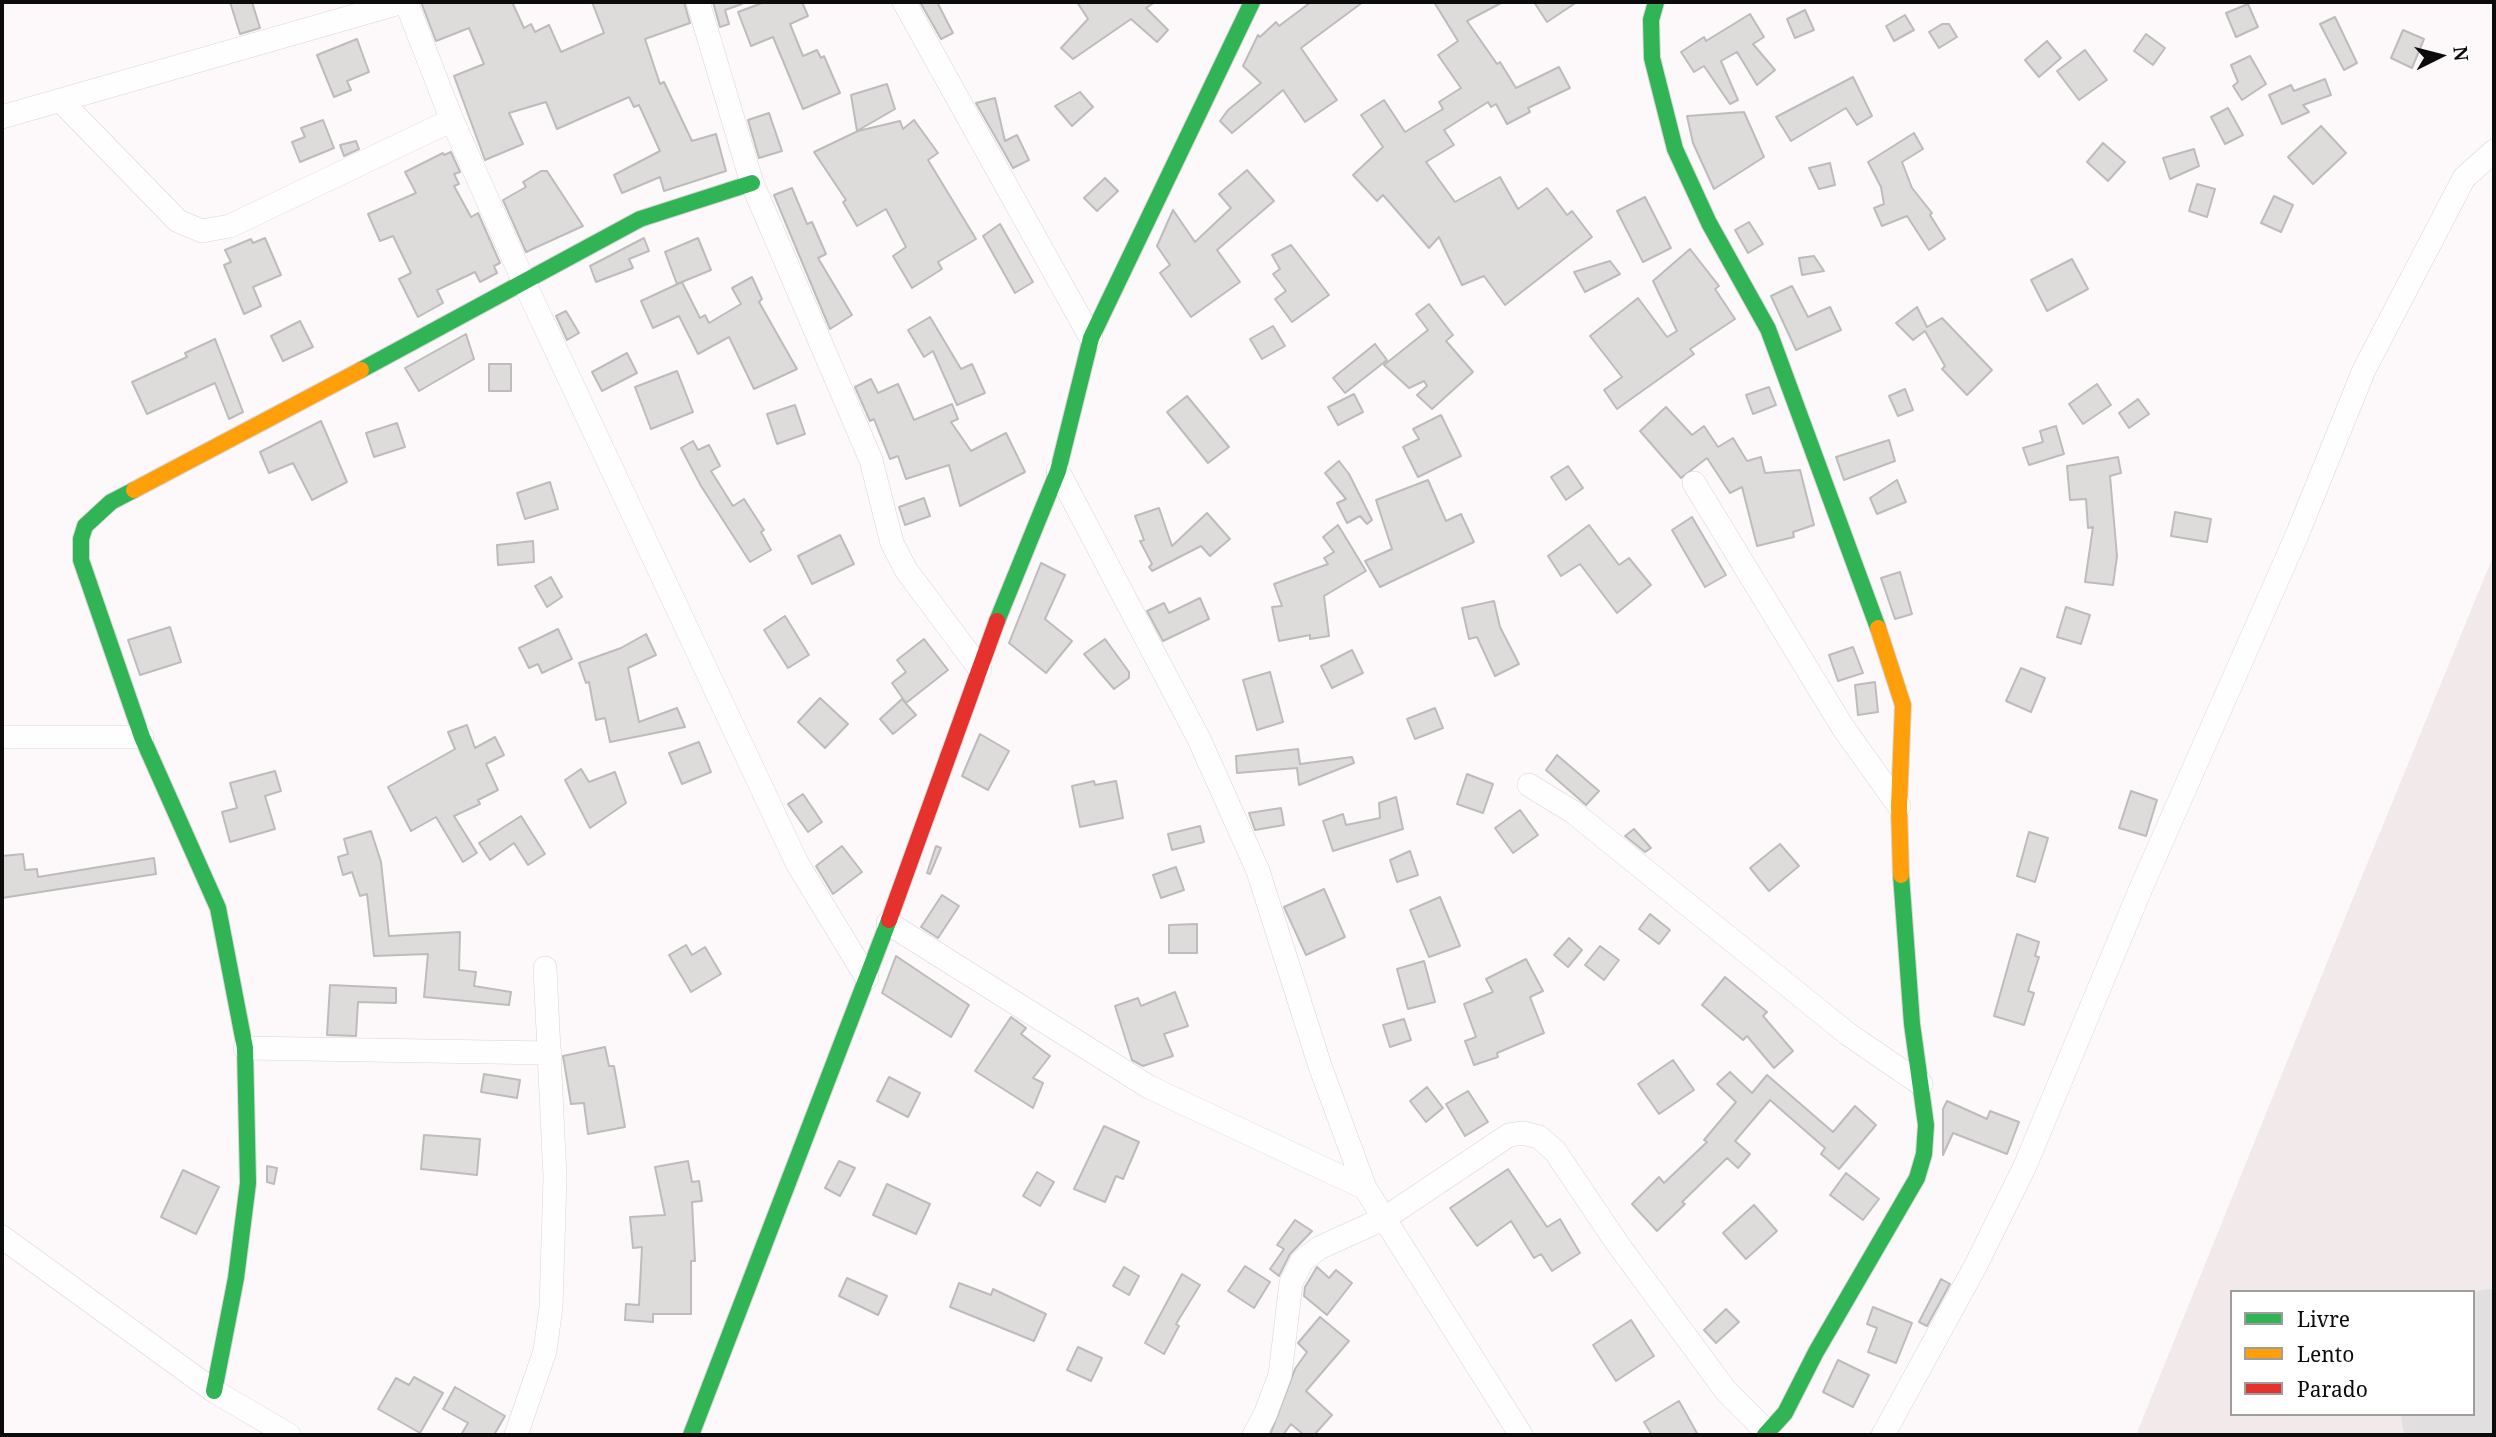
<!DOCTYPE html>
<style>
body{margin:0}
#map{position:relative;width:2496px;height:1437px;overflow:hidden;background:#fdf9fa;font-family:"Noto Serif",serif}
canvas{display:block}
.frame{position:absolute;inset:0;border:4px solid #0d0c0c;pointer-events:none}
.legend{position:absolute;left:2230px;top:1290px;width:245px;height:126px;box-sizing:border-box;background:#fff;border:2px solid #9e9e9e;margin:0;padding:9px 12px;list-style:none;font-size:21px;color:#0d0c0c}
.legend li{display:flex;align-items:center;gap:14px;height:35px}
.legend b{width:35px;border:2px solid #9e9e9e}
.north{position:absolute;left:2405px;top:21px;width:70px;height:70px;-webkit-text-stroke:5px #fff;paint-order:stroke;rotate:84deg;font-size:19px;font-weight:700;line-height:28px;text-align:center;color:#0d0c0c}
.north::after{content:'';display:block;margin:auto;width:24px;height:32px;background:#0d0c0c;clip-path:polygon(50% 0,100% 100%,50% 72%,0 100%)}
</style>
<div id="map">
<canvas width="2496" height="1437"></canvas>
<div class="frame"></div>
<ul class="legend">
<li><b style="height:9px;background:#30b455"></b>Livre</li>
<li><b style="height:9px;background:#ff9f0a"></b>Lento</li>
<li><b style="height:9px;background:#e5322d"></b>Parado</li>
</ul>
<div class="north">N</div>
</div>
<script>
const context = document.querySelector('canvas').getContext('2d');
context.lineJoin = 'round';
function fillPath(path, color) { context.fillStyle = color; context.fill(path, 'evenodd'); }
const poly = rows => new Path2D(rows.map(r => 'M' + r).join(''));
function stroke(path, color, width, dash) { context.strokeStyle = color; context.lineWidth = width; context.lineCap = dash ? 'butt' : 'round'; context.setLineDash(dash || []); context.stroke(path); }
fillPath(poly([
 [2494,554,2494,1435,2136,1435,2349,908],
 [2232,1292,2473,1292,2473,1414,2232,1414]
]), '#f2e9ea');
stroke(poly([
 [2473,1412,2494,1361]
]), '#e2dfe0', 144);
const building = poly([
 [230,2,252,2,260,28,240,34,230,2],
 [421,2,512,2,524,28,531,24,535,32,549,25,561,52,604,33,592,2,684,2,690,23,645,39,660,84,664,82,692,141,716,134,726,171,664,191,660,177,622,193,614,175,660,151,639,105,634,107,629,97,557,129,546,102,509,113,523,144,485,160,454,76,484,64,469,28,436,41,421,2],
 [713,2,741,2,742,4,725,10,729,24,720,27,713,2],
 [765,2,802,2,808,16,790,24,803,56,817,50,821,58,824,56,840,93,803,109,773,37,751,46,738,12,765,2],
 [920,2,937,2,953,33,941,39,920,2],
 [1077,2,1155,2,1146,8,1168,30,1157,42,1131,19,1073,59,1061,48,1088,19,1077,2],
 [1311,2,1363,2,1301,48,1337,100,1305,122,1283,90,1232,133,1220,121,1228,110,1261,83,1243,66,1258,35,1260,37,1276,22,1279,26,1311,2],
 [1434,2,1503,2,1467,21,1497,64,1500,62,1516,88,1559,67,1570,88,1528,108,1530,112,1507,124,1496,104,1491,107,1488,102,1444,130,1454,145,1426,162,1455,202,1500,177,1518,209,1547,188,1567,215,1572,211,1592,237,1505,305,1484,276,1462,285,1439,237,1429,248,1383,195,1377,201,1353,175,1383,147,1361,115,1384,100,1405,132,1443,109,1439,102,1461,88,1438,55,1458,41,1434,2],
 [1534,2,1577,2,1547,22,1534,2],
 [2248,4,2258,27,2236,37,2226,13,2248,4],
 [1805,10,1814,30,1795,38,1787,19,1805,10],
 [1750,14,1764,37,1753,44,1775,70,1757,85,1737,52,1721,61,1738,100,1730,104,1704,66,1694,72,1681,52,1704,37,1706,41,1750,14],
 [1905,15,1914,30,1894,41,1886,26,1905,15],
 [2335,17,2357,63,2344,70,2320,24,2335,17],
 [1942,24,1949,24,1957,37,1939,48,1929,32,1942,24],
 [2403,30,2424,39,2412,68,2391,58,2403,30],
 [2146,34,2165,48,2153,65,2134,51,2146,34],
 [357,39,369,72,347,81,351,90,334,97,317,55,357,39],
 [2047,41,2061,58,2039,77,2025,60,2047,41],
 [2085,50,2107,80,2079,100,2057,71,2085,50],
 [2250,56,2266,84,2242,100,2233,86,2238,82,2231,65,2250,56],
 [1853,77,1872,116,1857,125,1846,108,1791,141,1776,117,1853,77],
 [2325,79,2331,95,2303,105,2309,112,2282,124,2269,95,2291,85,2294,91,2325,79],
 [887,84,895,109,857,131,851,95,887,84],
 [1080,92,1093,107,1072,126,1055,106,1080,92],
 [995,98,1005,141,1017,135,1029,160,1013,168,976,103,995,98],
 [2228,108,2243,135,2225,144,2211,117,2228,108],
 [1744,112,1764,157,1714,189,1693,143,1687,116,1744,112],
 [769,113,782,151,759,158,748,120,769,113],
 [323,120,334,148,300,162,292,142,305,137,301,128,323,120],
 [914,120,938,153,928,160,976,239,938,262,942,269,912,288,893,256,906,247,886,209,857,226,843,202,846,200,814,152,858,131,900,121,903,129,914,120],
 [2321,126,2346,153,2313,184,2288,157,2321,126],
 [1914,133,1923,149,1902,162,1912,188,1932,213,1930,215,1945,239,1929,250,1907,216,1882,226,1874,208,1884,204,1881,187,1868,162,1914,133],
 [356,141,359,149,344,156,340,145,356,141],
 [2103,143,2125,162,2108,181,2087,162,2103,143],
 [2194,149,2199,166,2170,179,2163,158,2194,149],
 [451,152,460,172,454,174,459,184,454,186,471,217,478,213,500,263,494,266,497,273,480,282,475,272,437,290,443,303,418,317,399,279,411,273,393,236,380,241,368,214,416,193,405,172,443,153,444,155,451,152],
 [1830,163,1835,185,1819,189,1809,168,1830,163],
 [1247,170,1274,201,1217,250,1240,282,1191,317,1160,273,1170,265,1157,246,1173,210,1195,242,1231,208,1219,194,1247,170],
 [541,171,547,171,583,226,526,252,503,200,526,187,523,182,541,171],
 [1105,178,1118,191,1097,211,1084,198,1105,178],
 [2197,184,2215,189,2207,217,2189,211,2197,184],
 [792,188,807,224,812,222,826,254,818,258,852,315,830,329,774,195,792,188],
 [2274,196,2293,205,2281,232,2261,223,2274,196],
 [1645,197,1671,248,1643,262,1617,211,1645,197],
 [1749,222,1763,244,1748,253,1735,230,1749,222],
 [1000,224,1033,282,1015,293,983,236,1000,224],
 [265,238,281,275,253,287,261,306,244,314,224,265,231,262,225,250,251,239,253,243,265,238],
 [644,238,649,251,629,259,633,268,596,282,590,266,644,238],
 [698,238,711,270,677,284,665,252,698,238],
 [1291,245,1329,295,1292,322,1275,299,1286,291,1273,274,1280,269,1272,255,1291,245],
 [1690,249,1719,286,1715,289,1735,319,1690,349,1694,354,1617,409,1604,390,1622,377,1590,336,1638,298,1667,337,1677,331,1653,281,1690,249],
 [1814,256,1824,271,1802,275,1799,258,1814,256],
 [2072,259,2088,289,2047,311,2031,280,2072,259],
 [1610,261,1620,274,1585,292,1574,272,1610,261],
 [752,277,762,299,759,302,797,369,754,389,729,337,698,354,679,316,653,328,641,301,682,282,700,318,705,315,709,323,741,304,732,288,752,277],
 [1792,286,1808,317,1830,307,1841,330,1796,350,1771,296,1792,286],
 [1429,304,1453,335,1446,341,1473,372,1432,409,1417,395,1427,386,1424,381,1409,388,1384,365,1428,330,1416,314,1429,304],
 [1917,307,1927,327,1942,318,1992,370,1967,395,1942,369,1945,366,1925,331,1913,340,1896,323,1917,307],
 [566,311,579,333,567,340,556,316,566,311],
 [930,317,961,369,972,364,985,393,957,405,933,351,924,357,908,330,930,317],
 [300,321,313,347,283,361,271,336,300,321],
 [1273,326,1285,346,1262,359,1250,339,1273,326],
 [466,334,474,359,419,391,405,368,466,334],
 [215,339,243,412,229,419,215,383,147,414,132,382,187,357,185,353,215,339],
 [1375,344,1387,360,1345,393,1333,378,1375,344],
 [627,353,637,373,602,391,592,372,627,353],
 [489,364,511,364,511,391,489,391,489,364],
 [677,371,693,412,651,429,635,387,677,371],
 [871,379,878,393,898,384,914,420,952,404,958,419,951,422,971,451,1006,433,1025,472,960,506,949,465,906,479,898,456,890,459,874,419,870,421,855,387,871,379],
 [2097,384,2111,405,2083,424,2069,404,2097,384],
 [1769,387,1776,405,1753,414,1746,395,1769,387],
 [1905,389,1913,410,1898,416,1889,396,1905,389],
 [1354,394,1363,412,1338,425,1328,407,1354,394],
 [1187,396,1229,447,1208,463,1167,412,1187,396],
 [2138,399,2149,414,2129,428,2119,413,2138,399],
 [795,405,805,434,777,444,767,414,795,405],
 [1666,407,1692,435,1704,426,1718,447,1733,438,1747,461,1761,457,1765,473,1800,470,1814,525,1793,532,1794,537,1757,546,1742,487,1730,493,1707,458,1681,478,1640,431,1666,407],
 [1441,415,1461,456,1418,477,1403,447,1419,439,1413,429,1441,415],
 [321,421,347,482,312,500,293,463,269,473,260,452,321,421],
 [397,423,405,447,374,457,366,433,397,423],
 [2056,426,2064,454,2029,465,2023,448,2043,442,2040,431,2056,426],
 [1889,440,1895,461,1844,480,1836,457,1889,440],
 [693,441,698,450,709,445,720,466,711,471,733,506,744,499,764,530,761,532,771,550,750,562,701,486,681,448,693,441],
 [2118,457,2121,473,2110,476,2117,556,2113,585,2085,582,2093,527,2088,528,2086,499,2070,500,2067,466,2118,457],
 [1339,461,1349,474,1372,520,1367,524,1360,516,1347,523,1337,503,1346,499,1325,473,1339,461],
 [1568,466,1583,488,1566,500,1551,477,1568,466],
 [1428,480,1446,521,1461,514,1474,542,1380,587,1365,561,1392,549,1376,500,1428,480],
 [1897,480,1906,502,1877,514,1870,498,1897,480],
 [550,482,558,509,525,519,517,493,550,482],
 [924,498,930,516,905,525,899,507,924,498],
 [1159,508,1172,546,1207,513,1230,539,1210,556,1201,546,1152,571,1149,567,1152,564,1140,541,1144,540,1135,516,1159,508],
 [2175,512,2211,519,2207,542,2171,536,2175,512],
 [1692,517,1726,575,1705,587,1672,530,1692,517],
 [1338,525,1366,571,1324,596,1329,636,1310,639,1310,635,1279,641,1272,607,1282,606,1274,584,1328,564,1324,558,1334,552,1323,537,1338,525],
 [1589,525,1619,565,1629,558,1651,585,1617,613,1580,564,1561,576,1548,556,1589,525],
 [840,535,854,564,812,584,798,556,840,535],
 [533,541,534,562,498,565,497,545,533,541],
 [1041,563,1065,575,1045,619,1072,641,1046,673,1009,643,1041,563],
 [1900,572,1912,614,1895,619,1881,578,1900,572],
 [551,577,562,597,547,607,535,586,551,577],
 [1200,598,1209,619,1163,641,1147,611,1164,603,1169,613,1200,598],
 [1494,601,1500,627,1519,664,1495,676,1477,637,1469,639,1462,608,1494,601],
 [2066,607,2090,615,2081,644,2057,637,2066,607],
 [785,616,809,655,788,668,764,630,785,616],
 [170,627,181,662,140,675,128,640,170,627],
 [558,629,572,659,542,673,538,664,529,668,519,648,558,629],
 [646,634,656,655,628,668,639,722,677,708,685,727,610,742,605,718,596,720,589,682,586,683,579,663,621,648,646,634],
 [924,639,948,670,906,703,892,683,906,672,897,660,924,639],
 [1105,639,1129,672,1129,678,1114,689,1084,654,1105,639],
 [1853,647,1863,673,1838,681,1829,655,1853,647],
 [1352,650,1363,673,1332,688,1321,666,1352,650],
 [2021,668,2045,678,2031,712,2006,701,2021,668],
 [1270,672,1283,722,1257,730,1243,680,1270,672],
 [1875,682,1878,712,1858,715,1855,685,1875,682],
 [820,698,848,724,825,748,798,722,820,698],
 [902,699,916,715,893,734,880,719,902,699],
 [1435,708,1443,728,1415,739,1407,719,1435,708],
 [467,725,475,748,495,737,504,755,486,764,498,790,478,800,480,804,454,816,477,853,463,862,436,817,411,831,388,787,455,749,448,732,467,725],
 [980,734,1009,751,988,790,962,776,980,734],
 [699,742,711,772,682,784,669,753,699,742],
 [1298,749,1300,764,1352,757,1354,763,1299,785,1297,768,1237,773,1236,756,1298,749],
 [1557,755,1599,791,1586,805,1546,770,1557,755],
 [581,769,589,782,615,772,626,803,590,828,565,780,581,769],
 [275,771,281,791,265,796,275,829,230,842,222,812,237,808,230,783,275,771],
 [1467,774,1493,784,1483,813,1457,804,1467,774],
 [1094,781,1095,785,1116,781,1123,818,1080,827,1072,786,1094,781],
 [2131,791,2157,800,2146,836,2119,828,2131,791],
 [803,794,822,822,808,832,788,804,803,794],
 [1396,797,1403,829,1333,851,1323,821,1343,814,1346,825,1380,818,1379,803,1396,797],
 [1281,808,1284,825,1255,830,1249,813,1281,808],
 [1520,810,1538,835,1513,853,1495,828,1520,810],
 [521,816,545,854,528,865,514,843,490,860,479,843,521,816],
 [1200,826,1204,842,1172,850,1168,834,1200,826],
 [1634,829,1651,848,1645,852,1625,836,1634,829],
 [371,831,381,862,389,936,460,932,459,970,476,972,474,986,511,992,509,1005,424,997,428,954,374,956,367,894,360,896,352,872,343,875,338,857,348,854,344,839,371,831],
 [2029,832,2048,838,2035,882,2017,876,2029,832],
 [1780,844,1799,866,1769,891,1750,868,1780,844],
 [842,846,862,872,833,894,816,866,842,846],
 [936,846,941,848,930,874,927,873,936,846],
 [1410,851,1418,875,1397,882,1390,860,1410,851],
 [23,854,25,870,37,869,38,877,154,858,156,874,2,898,2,856,23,854],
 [1176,867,1184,890,1161,898,1153,875,1176,867],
 [1324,889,1345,937,1306,955,1284,907,1324,889],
 [942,895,959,906,938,938,921,927,942,895],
 [1440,897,1460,946,1429,957,1410,910,1440,897],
 [1650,914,1670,930,1659,944,1639,929,1650,914],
 [1197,924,1197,953,1169,953,1169,925,1197,924],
 [2017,934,2039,942,2035,956,2039,957,2028,991,2034,993,2024,1025,1994,1016,2017,934],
 [1569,938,1582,950,1568,967,1554,955,1569,938],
 [686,945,692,955,705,947,721,974,691,992,669,955,686,945],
 [1600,946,1619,960,1604,980,1585,965,1600,946],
 [896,956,969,1005,951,1037,882,993,896,956],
 [1526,959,1543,991,1530,997,1544,1033,1497,1053,1498,1057,1474,1065,1465,1041,1476,1037,1464,1004,1493,992,1486,979,1526,959],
 [1424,961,1435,1002,1408,1009,1397,969,1424,961],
 [1725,977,1767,1012,1763,1016,1793,1051,1774,1068,1747,1036,1743,1040,1702,1005,1725,977],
 [330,985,396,988,396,1003,358,1002,356,1036,327,1035,330,985],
 [1175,992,1188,1026,1164,1034,1173,1056,1143,1066,1132,1060,1115,1006,1138,998,1141,1006,1175,992],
 [1011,1017,1026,1028,1021,1034,1050,1056,1033,1078,1043,1083,1033,1108,975,1071,1011,1017],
 [1404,1019,1411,1040,1390,1047,1383,1025,1404,1019],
 [605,1047,609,1066,614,1066,625,1127,588,1134,584,1103,571,1104,563,1056,605,1047],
 [1673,1060,1694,1090,1659,1114,1638,1084,1673,1060],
 [1730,1072,1752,1093,1767,1075,1833,1132,1855,1106,1876,1125,1839,1169,1821,1154,1825,1148,1770,1100,1735,1141,1750,1154,1738,1168,1727,1158,1682,1202,1685,1204,1657,1231,1632,1204,1659,1177,1664,1183,1707,1142,1704,1140,1736,1102,1717,1084,1730,1072],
 [484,1074,520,1080,517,1098,481,1092,484,1074],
 [889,1077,920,1093,908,1117,877,1101,889,1077],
 [1427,1087,1443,1108,1426,1122,1410,1101,1427,1087],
 [1468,1091,1488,1122,1465,1136,1446,1104,1468,1091],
 [1947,1101,1987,1119,1990,1111,2019,1122,2007,1154,1953,1133,1943,1155,1943,1109,1947,1101],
 [1104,1126,1139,1142,1123,1179,1116,1176,1105,1202,1074,1189,1104,1126],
 [424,1135,480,1139,477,1175,421,1169,424,1135],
 [688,1161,692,1182,699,1181,702,1201,692,1202,695,1261,691,1261,691,1314,653,1314,653,1322,625,1320,626,1304,639,1305,642,1247,633,1248,630,1217,665,1215,655,1167,688,1161],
 [839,1161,855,1168,840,1196,825,1188,839,1161],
 [267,1166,277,1168,274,1184,267,1182,267,1166],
 [1508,1169,1547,1227,1560,1219,1580,1253,1552,1271,1541,1254,1534,1258,1511,1221,1477,1246,1450,1208,1508,1169],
 [183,1170,219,1187,196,1234,161,1217,183,1170],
 [1037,1172,1054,1182,1040,1206,1023,1196,1037,1172],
 [1846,1173,1879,1199,1863,1220,1830,1195,1846,1173],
 [887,1184,930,1204,916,1234,873,1215,887,1184],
 [1754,1205,1777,1231,1746,1259,1723,1233,1754,1205],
 [1295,1220,1312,1231,1290,1254,1279,1276,1270,1269,1284,1249,1277,1245,1295,1220],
 [1245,1266,1270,1282,1254,1308,1228,1291,1245,1266],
 [1124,1267,1139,1276,1129,1295,1113,1286,1124,1267],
 [1317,1267,1329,1278,1336,1270,1352,1283,1327,1315,1304,1296,1305,1287,1317,1267],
 [1182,1274,1200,1285,1176,1324,1179,1326,1164,1354,1145,1343,1182,1274],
 [847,1278,887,1296,878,1315,839,1296,847,1278],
 [1941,1279,1950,1284,1927,1326,1919,1322,1941,1279],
 [959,1283,991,1295,993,1289,1046,1314,1034,1341,950,1307,959,1283],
 [1873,1307,1912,1323,1896,1363,1868,1352,1877,1328,1867,1324,1873,1307],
 [1726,1309,1739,1322,1716,1343,1704,1330,1726,1309],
 [1320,1317,1349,1341,1306,1391,1332,1415,1314,1435,1304,1435,1291,1424,1283,1435,1270,1435,1295,1369,1307,1352,1298,1343,1320,1317],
 [1631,1320,1654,1356,1616,1381,1593,1345,1631,1320],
 [1078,1347,1102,1358,1091,1381,1067,1370,1078,1347],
 [1838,1360,1869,1375,1853,1407,1823,1392,1838,1360],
 [414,1377,443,1393,420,1433,378,1409,396,1378,409,1385,414,1377],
 [455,1387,505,1416,494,1435,461,1435,468,1423,443,1409,455,1387],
 [1679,1401,1698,1435,1652,1435,1644,1422,1679,1401]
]);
fillPath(building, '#dddcdb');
stroke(building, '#bdbbbb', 2);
const street = poly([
 [406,2,452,120,524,282,797,863,867,978],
 [698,2,752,183,871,460,892,543,906,570,980,669],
 [904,2,1091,338],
 [60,100,178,221,202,231,230,226,452,120],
 [2,117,403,2],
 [1058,471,1199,739,1258,871,1320,1066,1365,1188,1521,1435],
 [1694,483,1842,726,1899,806],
 [2,737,142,737],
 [1529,785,1573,812,1848,1034,1921,1084],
 [888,923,1149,1087,1365,1188],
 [245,1048,550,1053],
 [2,1237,214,1391,289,1435],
 [516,1435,545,1351,551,1307,555,1177,545,968],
 [1254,1435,1265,1415,1280,1375,1291,1283,1302,1261,1319,1248,1385,1218,1509,1135,1523,1133,1539,1137,1555,1151,1617,1243,1726,1391,1768,1433],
 [1883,1435,1976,1265,2025,1166,2141,888,2297,535,2364,370,2464,178,2494,151]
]);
const fast = poly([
 [1656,2,1651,20,1652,58,1675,149,1709,223,1768,329,1878,628],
 [361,370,640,219,752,183],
 [134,490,111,502,85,526,81,539,81,560,142,737,218,908,245,1048,248,1183,236,1278,214,1391],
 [997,621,1058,471,1091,338,1252,2],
 [691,1435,889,920],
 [1765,1435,1785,1413,1816,1352,1917,1178,1924,1154,1926,1125,1912,1024,1901,875]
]);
const slow = poly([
 [134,490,361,370],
 [1878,628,1903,705,1899,806,1901,875]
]);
const jam = poly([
 [889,920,997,621]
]);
stroke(street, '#d8d5d6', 24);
stroke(fast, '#d8d5d6', 18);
stroke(slow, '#d8d5d6', 18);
stroke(jam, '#d8d5d6', 18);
stroke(street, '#fffefe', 23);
stroke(fast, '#30b455', 16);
stroke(slow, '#ff9f0a', 16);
stroke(jam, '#e5322d', 16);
</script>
